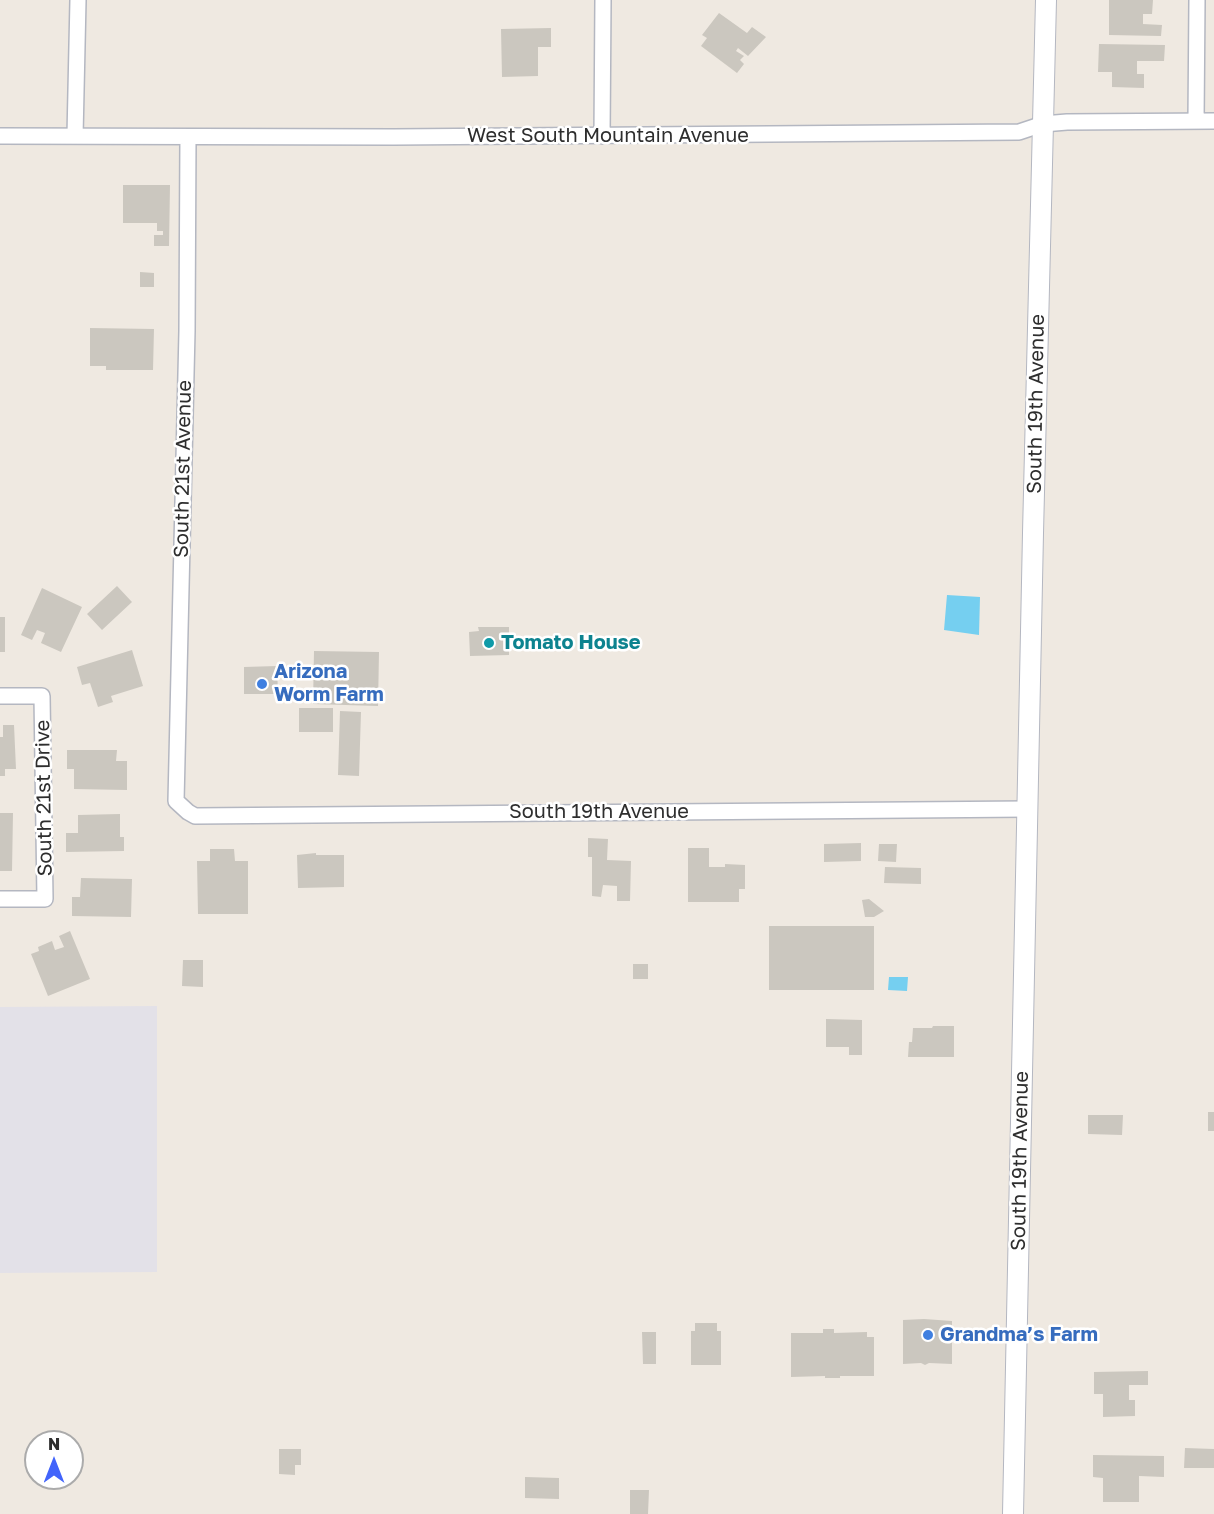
<!DOCTYPE html>
<meta charset="utf-8">
<style>
body{margin:0}
#map{position:relative;width:1214px;height:1514px;overflow:hidden;background:#efe9e1;font-family:"Golos Text",sans-serif}
canvas{display:block}
.north{position:absolute;left:24px;top:1430px;width:60px;height:60px;box-sizing:border-box;background:#fff;border:2px solid #ababab;border-radius:50%;rotate:0deg;font-size:16px;font-weight:700;line-height:24px;text-align:center;color:#2e2e2e}
.north::after{content:'';display:block;margin:auto;width:21px;height:27px;background:#4264fb;clip-path:polygon(50% 0,100% 100%,50% 72%,0 100%)}
</style>
<div id="map">
<canvas width="1214" height="1514"></canvas>
<div class="north">N</div>
</div>
<script>
const context = document.querySelector('canvas').getContext('2d');
context.lineJoin = 'round';
function fillPath(path, color) { context.fillStyle = color; context.fill(path, 'evenodd'); }
const poly = rows => new Path2D(rows.map(r => 'M' + r).join(''));
function stroke(path, color, width, dash) { context.strokeStyle = color; context.lineWidth = width; context.lineCap = dash ? 'butt' : 'round'; context.setLineDash(dash || []); context.stroke(path); }
function label(font, color, halo, rows, align = 'center') {
  context.font = font + ' "Golos Text",sans-serif'; context.lineWidth = 5; context.setLineDash([]); context.textBaseline = 'middle'; context.strokeStyle = halo; context.fillStyle = color; for (const [text, x, y, turn = 0] of rows) {
    context.save(); context.translate(x, y); context.rotate((+turn || 0) * Math.PI / 180); context.textAlign = isNaN(turn) ? turn : align; if (halo) context.strokeText(text, 0, 0); context.fillText(text, 0, 0); context.restore();
  }
}
fillPath(poly([
 [157,1006,157,1272,0,1273,0,1007]
]), '#e3e1e8');
fillPath(poly([
 [947,595,980,597,979,635,944,630],
 [889,977,908,977,907,991,888,990]
]), '#75cff0');
fillPath(poly([
 [1109,0,1153,0,1152,14,1143,14,1143,24,1162,25,1161,36,1109,35],
 [719,13,747,33,752,27,766,37,748,56,738,48,736,51,744,56,740,60,744,64,737,73,701,46,707,38,702,35],
 [551,28,551,47,538,47,538,76,502,77,501,29],
 [1099,44,1165,45,1164,61,1137,61,1137,74,1144,74,1144,88,1112,87,1112,72,1098,72],
 [123,185,170,185,169,246,154,246,154,235,163,235,163,231,157,231,157,223,123,223],
 [140,272,154,273,154,287,140,287],
 [90,328,154,329,153,370,106,370,106,366,90,366],
 [117,586,132,602,102,630,87,614],
 [42,588,82,607,61,652,41,643,45,633,37,630,32,640,21,635],
 [0,617,5,617,5,652,0,652],
 [478,627,509,627,509,655,470,656,469,632,479,631],
 [132,650,143,686,111,696,113,702,98,707,90,683,82,685,77,667],
 [314,651,379,652,378,706,313,704],
 [277,666,278,694,244,694,244,667],
 [299,708,333,708,333,732,299,732],
 [340,711,361,712,359,776,338,775],
 [3,725,14,725,16,769,5,769,5,776,0,776,0,737,3,737],
 [67,750,117,750,116,761,127,761,127,790,74,789,74,769,67,769],
 [0,813,13,813,12,871,0,871],
 [120,814,120,837,124,837,124,851,66,852,66,833,78,833,78,815],
 [588,838,608,839,607,860,631,861,630,901,617,901,617,886,603,885,601,897,592,896,592,857,588,857],
 [861,843,861,861,824,862,824,844],
 [879,844,897,844,896,862,878,861],
 [688,848,709,848,709,867,725,867,725,864,745,865,745,889,739,889,739,902,688,902],
 [210,849,234,849,235,861,248,861,248,914,198,914,197,861,210,861],
 [316,853,316,855,344,855,344,887,298,888,297,855],
 [885,867,921,868,921,884,884,883],
 [81,878,132,879,131,917,72,916,72,897,80,897],
 [869,899,884,911,874,917,865,917,862,900],
 [769,926,874,926,874,990,769,990],
 [70,931,90,979,48,996,31,954,39,951,38,947,52,941,55,950,64,947,59,936],
 [183,960,203,960,203,987,182,986],
 [633,964,648,964,648,979,633,979],
 [826,1019,862,1020,862,1055,849,1055,849,1047,826,1047],
 [933,1026,954,1026,954,1057,908,1057,909,1042,912,1042,913,1028,932,1028],
 [1208,1112,1214,1112,1214,1131,1208,1131],
 [1088,1115,1123,1115,1122,1135,1088,1134],
 [924,1319,952,1321,952,1364,929,1363,925,1365,921,1363,903,1364,903,1320],
 [695,1323,717,1323,717,1331,721,1331,721,1365,691,1365,691,1331,695,1331],
 [823,1329,834,1329,834,1333,867,1332,867,1337,874,1337,874,1376,840,1376,840,1378,825,1378,825,1376,791,1377,791,1333,823,1333],
 [642,1332,656,1332,656,1364,643,1364],
 [1148,1371,1148,1385,1129,1385,1129,1400,1135,1400,1135,1416,1103,1417,1103,1394,1094,1394,1094,1372],
 [1185,1448,1214,1449,1214,1468,1184,1468],
 [279,1449,301,1449,301,1465,295,1465,295,1475,279,1474],
 [1093,1455,1164,1456,1164,1477,1139,1476,1139,1502,1103,1502,1103,1478,1093,1477],
 [525,1477,559,1478,559,1499,525,1498],
 [630,1490,649,1490,648,1514,630,1514]
]), '#cbc7bf');
const street = poly([
 [1196,121,1197,0],
 [0,136,394,137,1019,132,1043,124,1067,122,1214,121],
 [75,136,78,0],
 [602,136,603,0],
 [188,137,187,331,176,801,188,812,195,816,1027,809],
 [0,696,42,696,45,899,0,899]
]);
const secondary = poly([
 [1013,1514,1033,533,1046,0]
]);
stroke(street, '#b4b7c1', 18);
stroke(secondary, '#b4b7c1', 22);
stroke(street, '#fff', 15);
stroke(secondary, '#fff', 20);
for (const [x, y, r, color] of [
 [489,643,6,"#0f9aa8"],
 [262,684,6,"#3f7fe0"],
 [928,1335,6,"#3f7fe0"]
]) { const dot = new Path2D(); dot.arc(x, y, r, 0, 2 * Math.PI); context.fillStyle = color; context.fill(dot); stroke(dot, '#fff', 2); }
label('20px', '#2e2e2e', '#fff', [
 ["West South Mountain Avenue",608,136],
 ["South 19th Avenue",1036,404,-89],
 ["South 21st Avenue",183,469,-89],
 ["South 21st Drive",44,798,-91],
 ["South 19th Avenue",599,812],
 ["South 19th Avenue",1020,1161,-89]
]);
label('bold 20px', '#0d838f', '#fff', [
 ["Tomato House",501,643]
], 'left');
label('bold 20px', '#366cbe', '#fff', [
 ["Arizona",274,672],
 ["Worm Farm",274,695],
 ["Grandma’s Farm",940,1335]
], 'left');
</script>
